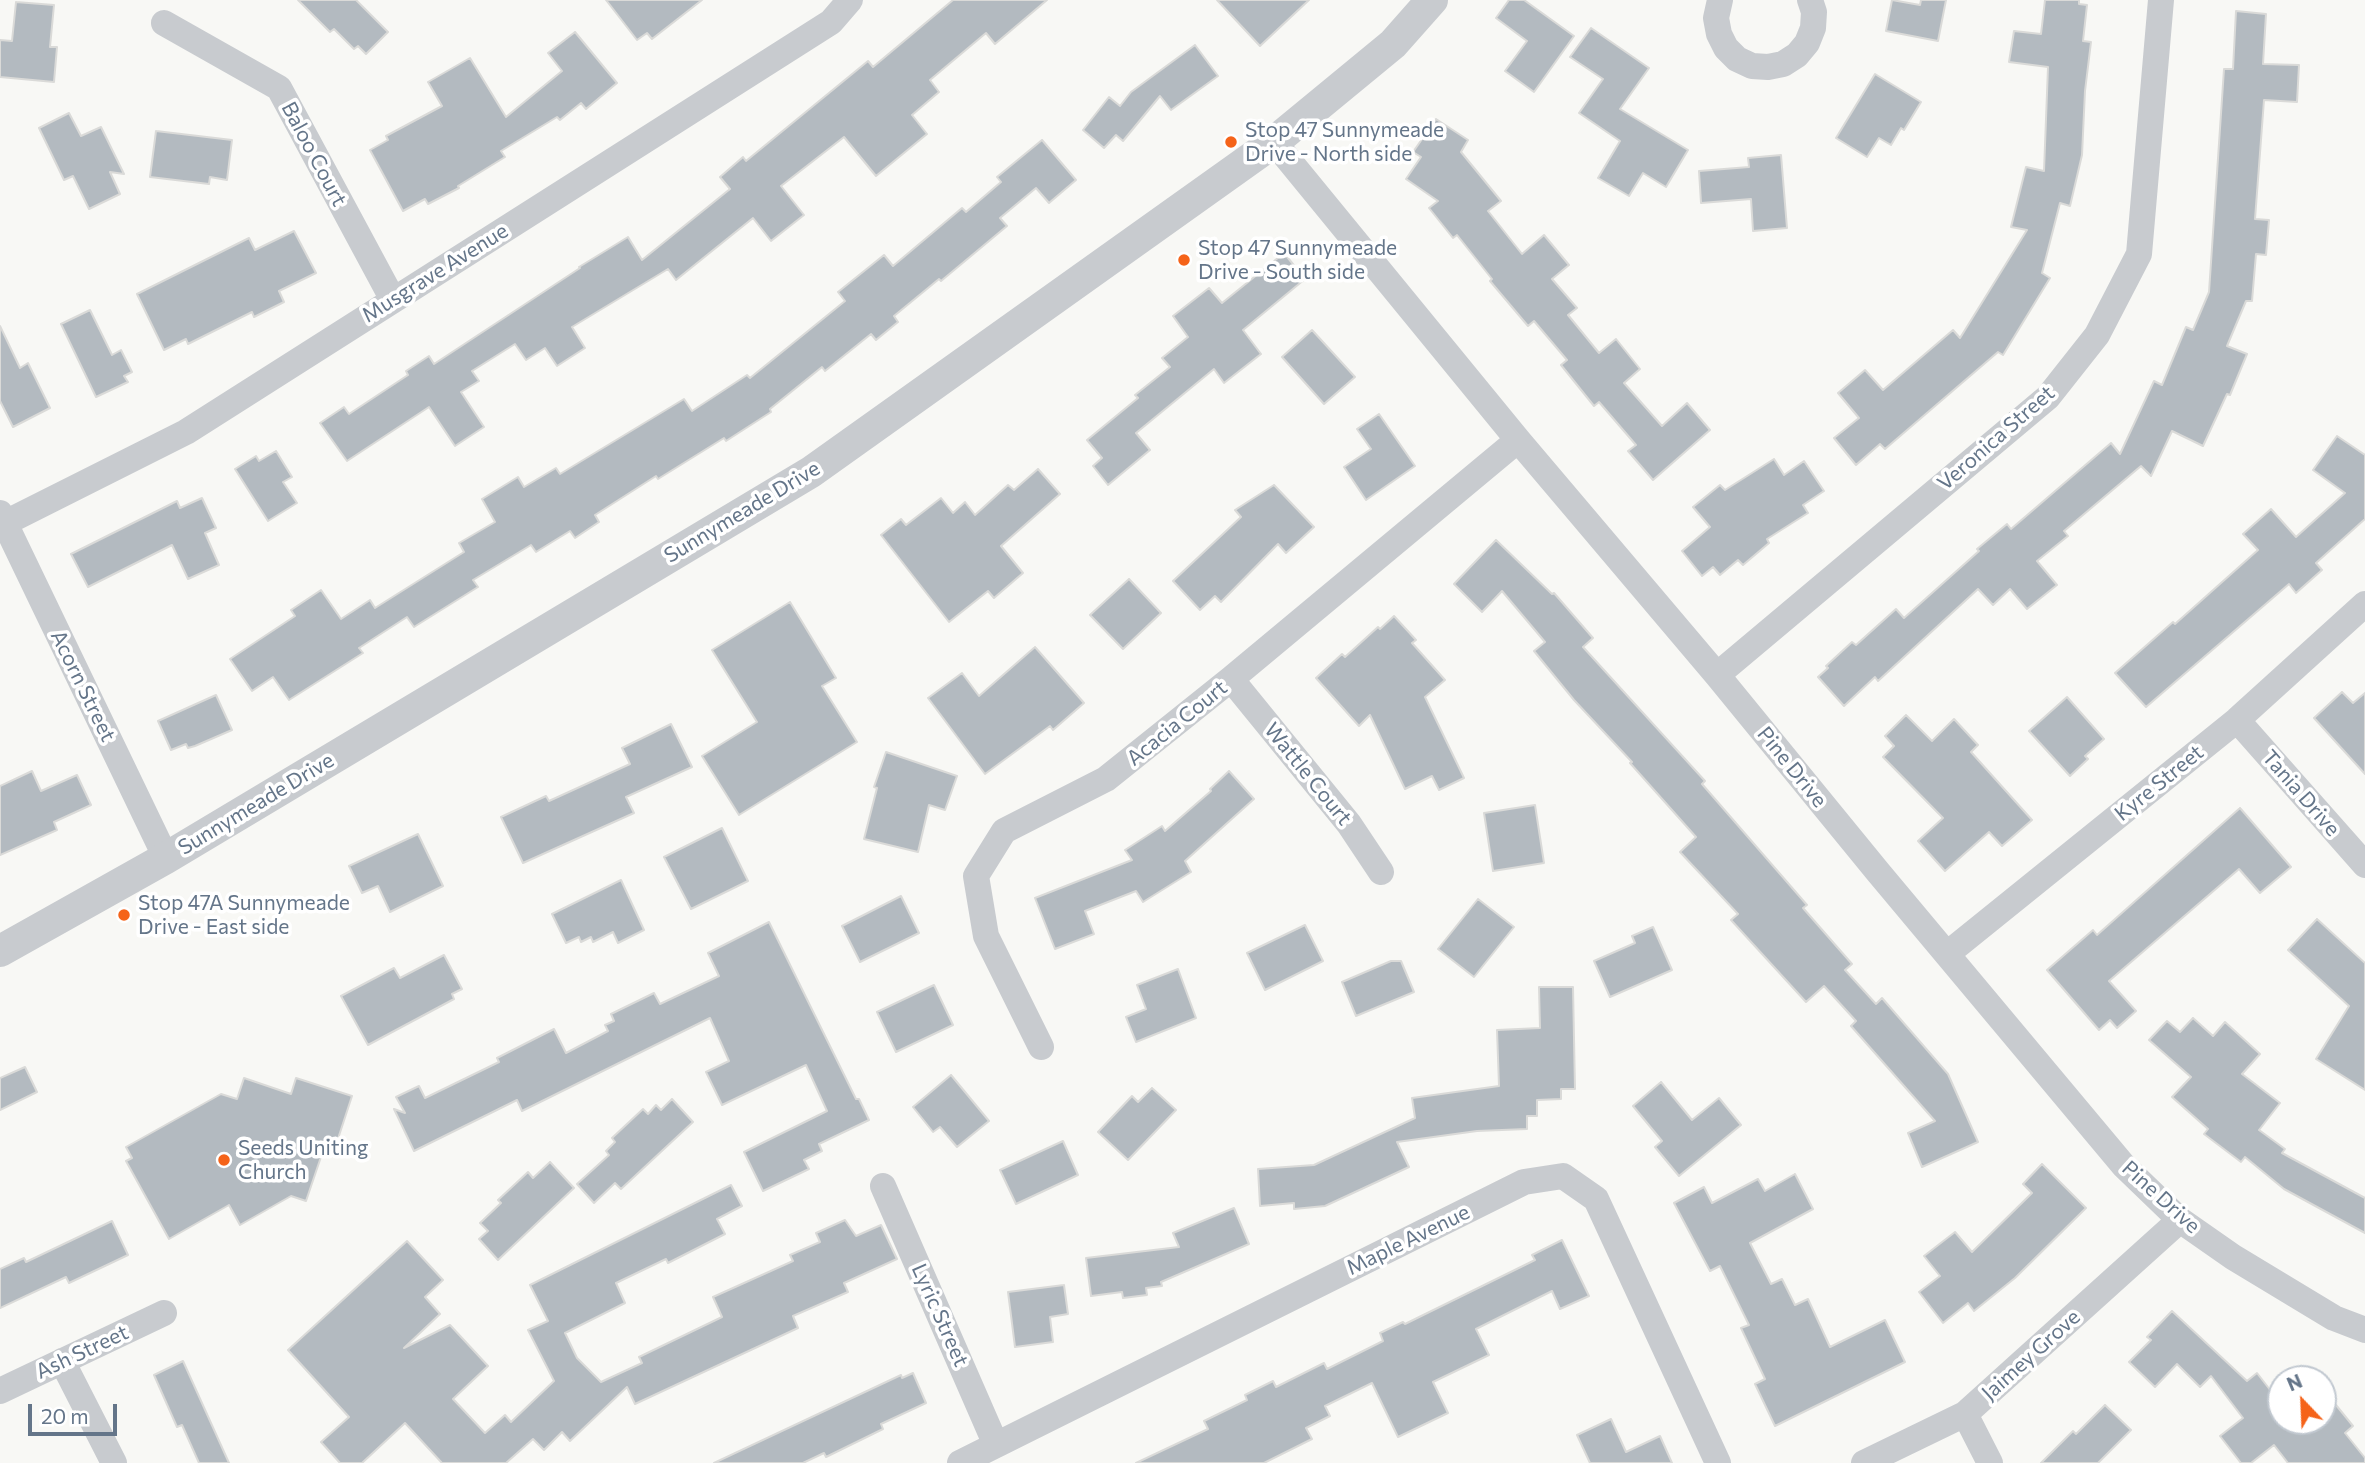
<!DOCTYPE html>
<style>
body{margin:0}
#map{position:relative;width:2365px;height:1463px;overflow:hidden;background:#f8f8f5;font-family:Commissioner,sans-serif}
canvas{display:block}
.north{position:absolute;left:2267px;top:1365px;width:70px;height:70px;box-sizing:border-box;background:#fff;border:2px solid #c1c8d0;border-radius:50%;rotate:337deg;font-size:19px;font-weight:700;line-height:28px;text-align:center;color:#647589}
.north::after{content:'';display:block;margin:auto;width:24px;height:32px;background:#f56319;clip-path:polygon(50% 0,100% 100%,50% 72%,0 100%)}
.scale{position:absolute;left:28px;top:1404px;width:89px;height:32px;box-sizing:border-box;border:4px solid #647589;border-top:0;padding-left:9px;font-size:21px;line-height:24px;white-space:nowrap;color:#647589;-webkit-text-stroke:5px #fff;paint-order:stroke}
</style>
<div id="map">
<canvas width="2365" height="1463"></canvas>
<div class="north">N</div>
<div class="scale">20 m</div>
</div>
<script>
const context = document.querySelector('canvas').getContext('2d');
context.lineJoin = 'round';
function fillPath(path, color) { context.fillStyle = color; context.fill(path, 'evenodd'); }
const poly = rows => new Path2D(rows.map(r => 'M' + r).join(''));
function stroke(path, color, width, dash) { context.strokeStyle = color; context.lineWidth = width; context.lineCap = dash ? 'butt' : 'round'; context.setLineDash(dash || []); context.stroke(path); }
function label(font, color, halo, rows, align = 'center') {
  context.font = font + ' Commissioner,sans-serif'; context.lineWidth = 7; context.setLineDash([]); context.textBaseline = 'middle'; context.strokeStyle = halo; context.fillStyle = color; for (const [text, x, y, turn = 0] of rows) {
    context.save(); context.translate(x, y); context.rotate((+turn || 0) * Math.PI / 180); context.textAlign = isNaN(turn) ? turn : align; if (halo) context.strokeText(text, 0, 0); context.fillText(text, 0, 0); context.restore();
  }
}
const building = poly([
 [298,0,356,0,388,32,366,54,358,46,354,49,334,29,330,32,298,0],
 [606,0,702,0,652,39,647,33,637,40,606,0],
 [953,0,1047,0,995,44,986,33,930,80,939,92,912,115,927,134,876,176,844,137,781,186,804,215,771,241,753,218,676,280,668,269,572,327,585,348,557,366,545,348,526,360,515,344,472,371,479,381,461,392,484,427,455,446,429,407,347,461,320,423,344,407,349,414,408,375,406,371,429,356,434,364,580,268,579,267,628,237,642,260,730,189,720,177,743,157,746,161,868,61,873,67,953,0],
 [1217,0,1309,0,1260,46,1217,0],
 [1509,0,1524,0,1574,36,1534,92,1505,71,1527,41,1496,18,1509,0],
 [1892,0,1920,5,1921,0,1946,0,1938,41,1886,31,1892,0],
 [2045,0,2079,0,2079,4,2087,5,2083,41,2091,42,2085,91,2082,155,2070,206,2060,203,2042,273,2050,278,2003,355,1998,352,1885,449,1880,444,1856,465,1834,438,1859,418,1838,393,1865,370,1883,390,1953,330,1960,338,2027,230,2011,227,2026,167,2044,171,2048,67,2009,62,2014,31,2041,34,2045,0],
 [16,2,54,5,50,47,57,47,54,82,0,77,0,40,12,41,16,2],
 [2236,11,2266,14,2263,64,2299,65,2297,102,2264,100,2255,219,2269,220,2266,255,2256,254,2252,301,2246,301,2227,346,2247,354,2230,395,2227,394,2203,446,2172,431,2151,476,2141,466,2064,531,2068,536,2037,561,2057,585,2027,609,2010,589,1993,605,1978,589,1878,681,1875,677,1844,706,1818,677,1828,668,1826,666,1852,642,1856,645,1896,609,1904,618,1979,551,1977,549,2007,524,2011,529,2111,443,2120,454,2154,381,2162,385,2186,327,2193,330,2209,292,2224,69,2233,69,2236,11],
 [1591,28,1649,68,1620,109,1688,150,1666,187,1643,173,1629,196,1598,178,1620,141,1579,113,1603,79,1570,57,1591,28],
 [575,32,617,83,586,109,581,103,560,120,557,117,501,151,505,157,458,186,459,188,428,204,425,199,403,211,370,150,388,140,386,136,442,106,428,82,470,58,506,117,562,71,548,53,575,32],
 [1195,45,1218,76,1171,110,1160,96,1123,141,1116,135,1104,148,1083,130,1109,97,1120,106,1131,92,1195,45],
 [1875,74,1921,102,1904,130,1901,128,1891,145,1879,138,1867,157,1836,138,1875,74],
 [69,113,81,136,101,127,124,174,110,172,120,194,89,209,73,176,64,180,39,128,69,113],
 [1436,119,1468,140,1461,152,1501,201,1488,211,1522,254,1544,235,1569,265,1552,279,1577,308,1568,315,1599,353,1616,339,1640,369,1624,383,1662,426,1687,403,1710,430,1653,480,1628,451,1636,445,1599,402,1594,406,1561,365,1567,360,1534,321,1528,326,1490,281,1492,279,1457,235,1453,238,1429,208,1438,201,1406,179,1421,157,1413,152,1436,119],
 [156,131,232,140,227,180,210,177,209,184,150,177,156,131],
 [1042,140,1076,180,1049,203,1036,188,1000,218,1007,226,941,281,939,279,894,316,898,322,876,340,871,334,825,371,822,367,770,409,771,412,726,441,724,438,658,479,656,476,595,515,599,522,575,538,570,531,536,552,531,545,473,580,478,587,414,627,407,617,359,648,363,653,289,700,273,677,252,691,230,659,295,616,291,610,321,590,341,619,370,600,375,608,464,552,459,543,495,522,482,499,518,477,524,487,556,468,560,474,684,399,692,411,747,375,750,378,845,301,838,292,884,255,893,266,962,208,966,212,1001,182,997,177,1042,140],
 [1781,155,1787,228,1753,231,1751,199,1701,203,1699,171,1749,167,1748,158,1781,155],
 [294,231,316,273,279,291,284,302,254,317,252,312,188,344,186,339,164,350,137,294,249,238,255,250,294,231],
 [1284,253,1305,279,1243,330,1261,354,1224,383,1214,369,1136,433,1150,450,1108,485,1093,466,1102,458,1087,440,1138,398,1135,395,1170,367,1162,358,1188,337,1173,316,1209,288,1222,303,1284,253],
 [90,310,112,355,121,350,132,372,124,376,128,382,96,397,61,324,90,310],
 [0,326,20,368,28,363,50,408,13,427,0,401,0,326],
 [1312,330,1355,377,1324,404,1282,357,1312,330],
 [1379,414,1415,466,1366,500,1344,467,1371,449,1357,429,1379,414],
 [2337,436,2365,455,2365,519,2316,563,2322,570,2296,593,2289,584,2146,707,2115,673,2173,622,2175,624,2258,550,2243,534,2271,509,2296,537,2345,493,2313,470,2337,436],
 [276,451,292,477,283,482,297,503,268,521,235,469,256,456,259,461,276,451],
 [1774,459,1784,475,1804,461,1824,491,1803,505,1808,513,1767,539,1769,543,1743,565,1738,560,1720,575,1713,567,1702,576,1682,551,1710,527,1693,507,1720,485,1725,490,1774,459],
 [1038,469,1060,494,1001,546,1023,573,994,598,988,591,949,622,881,535,901,519,906,525,941,498,953,513,965,502,975,515,1008,485,1014,490,1038,469],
 [1274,485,1314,527,1286,553,1278,544,1221,602,1215,596,1200,610,1173,581,1241,517,1235,510,1274,485],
 [202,498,216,528,205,533,219,565,188,579,172,545,88,587,71,554,177,501,180,508,202,498],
 [1496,540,1552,594,1554,593,1593,638,1583,647,1705,781,1702,784,1807,905,1803,908,1852,964,1845,970,1876,1004,1882,998,1948,1074,1978,1142,1922,1167,1908,1133,1935,1121,1851,1026,1856,1021,1824,986,1806,1002,1731,920,1738,914,1680,852,1696,837,1630,763,1632,762,1574,700,1534,651,1545,642,1502,591,1482,612,1454,584,1496,540],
 [1129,579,1161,613,1123,649,1090,615,1129,579],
 [790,602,836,678,822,686,857,742,739,815,702,756,757,722,712,650,790,602],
 [1394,616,1416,640,1412,643,1445,680,1425,697,1464,778,1439,790,1432,776,1405,789,1370,715,1359,726,1316,678,1342,654,1345,657,1378,627,1380,629,1394,616],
 [1035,647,1084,703,1053,730,1050,726,985,774,928,698,962,673,979,696,1035,647],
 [2342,692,2353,703,2365,693,2365,774,2314,718,2342,692],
 [216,695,232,730,195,746,188,748,186,744,171,750,158,721,216,695],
 [2067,697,2104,739,2085,756,2088,759,2070,776,2029,731,2067,697],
 [1906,715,1932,741,1954,719,1978,745,1971,752,2032,820,2002,846,1989,832,1945,871,1918,841,1943,818,1883,757,1894,746,1885,736,1906,715],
 [671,724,692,767,626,797,634,813,523,863,501,817,546,796,549,801,630,764,622,748,671,724],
 [886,752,957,776,945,810,929,805,918,852,864,839,877,788,874,787,886,752],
 [32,771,41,791,77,775,91,805,54,822,57,830,0,855,0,786,32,771],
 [1229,771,1254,799,1185,861,1191,872,1143,902,1136,891,1085,911,1094,934,1055,949,1035,898,1132,860,1125,850,1162,826,1165,831,1211,791,1210,789,1229,771],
 [1535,805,1544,863,1493,871,1484,813,1535,805],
 [2240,808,2291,867,2260,893,2239,869,2109,981,2136,1011,2117,1028,2110,1020,2099,1030,2047,970,2093,930,2097,935,2240,808],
 [722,828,748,881,691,909,664,857,722,828],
 [418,834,443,886,390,912,378,886,362,893,349,866,418,834],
 [621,880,644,930,618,943,613,932,593,942,591,937,581,942,579,937,566,943,552,914,621,880],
 [901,896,919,933,860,962,842,926,901,896],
 [1478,899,1514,927,1474,977,1438,949,1478,899],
 [2317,919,2365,963,2365,1090,2316,1059,2349,1006,2288,950,2317,919],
 [769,922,856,1099,859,1099,869,1120,819,1144,822,1151,804,1160,809,1169,763,1191,744,1152,827,1111,806,1065,722,1105,706,1072,729,1061,710,1018,522,1111,517,1100,414,1151,394,1109,405,1113,396,1097,419,1086,425,1098,499,1062,497,1058,554,1029,566,1053,608,1031,605,1025,614,1021,611,1014,654,993,660,1004,719,976,708,953,769,922],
 [1305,925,1323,961,1265,990,1247,953,1305,925],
 [1653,927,1672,970,1610,997,1594,961,1635,943,1632,936,1653,927],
 [444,955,462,989,452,994,454,999,368,1045,341,996,394,968,400,978,444,955],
 [1391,961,1401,961,1414,992,1356,1016,1342,982,1391,961],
 [1178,969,1196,1018,1136,1042,1126,1017,1146,1009,1137,985,1178,969],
 [934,985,953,1025,896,1052,877,1012,934,985],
 [1539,987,1573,987,1575,1089,1561,1089,1561,1099,1537,1100,1537,1116,1527,1116,1527,1129,1477,1131,1397,1142,1409,1167,1325,1206,1294,1209,1294,1203,1260,1206,1258,1169,1314,1165,1415,1118,1412,1098,1499,1086,1497,1030,1540,1028,1539,987],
 [2193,1018,2213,1036,2225,1022,2260,1054,2242,1074,2280,1103,2259,1130,2285,1149,2282,1153,2365,1198,2365,1233,2284,1189,2245,1157,2241,1162,2204,1134,2208,1129,2172,1097,2191,1077,2149,1040,2167,1021,2180,1032,2193,1018],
 [25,1067,37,1092,0,1110,0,1078,25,1067],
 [951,1075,989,1121,957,1147,940,1127,933,1132,913,1107,951,1075],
 [244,1078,291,1094,296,1078,352,1096,334,1151,324,1148,306,1201,291,1196,240,1225,229,1205,169,1239,126,1161,132,1158,126,1147,221,1094,237,1099,244,1078],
 [1661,1082,1692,1120,1719,1098,1741,1125,1679,1176,1655,1147,1662,1141,1633,1106,1661,1082],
 [1152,1088,1176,1110,1128,1160,1098,1132,1132,1096,1138,1102,1152,1088],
 [672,1099,693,1122,621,1189,615,1183,594,1203,577,1184,609,1155,606,1151,615,1142,612,1138,643,1109,648,1114,656,1105,661,1110,672,1099],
 [1063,1141,1078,1175,1016,1204,1000,1170,1063,1141],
 [550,1162,574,1188,498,1260,479,1239,488,1231,480,1223,501,1203,498,1200,528,1172,533,1178,550,1162],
 [2042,1164,2086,1208,2015,1278,1974,1311,1968,1303,1943,1323,1919,1292,1940,1276,1924,1256,1955,1232,1972,1252,2032,1193,2023,1184,2042,1164],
 [1795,1174,1813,1209,1750,1243,1771,1284,1782,1279,1795,1305,1808,1299,1830,1347,1885,1320,1905,1362,1775,1426,1755,1384,1765,1379,1741,1328,1749,1325,1720,1266,1710,1271,1674,1203,1704,1187,1712,1203,1758,1179,1765,1191,1795,1174],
 [731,1185,742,1206,717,1219,725,1234,668,1263,666,1259,616,1283,625,1303,565,1333,577,1358,601,1382,642,1363,639,1357,722,1317,713,1297,793,1261,790,1255,820,1242,816,1233,845,1220,856,1236,881,1225,897,1259,844,1283,848,1292,793,1316,798,1328,635,1404,627,1387,570,1441,562,1432,544,1450,533,1439,506,1463,442,1463,405,1423,362,1463,340,1463,321,1442,349,1417,288,1350,407,1241,443,1280,425,1297,440,1314,404,1348,450,1325,488,1366,453,1399,485,1433,505,1415,511,1422,554,1381,528,1330,548,1321,530,1285,731,1185],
 [1234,1208,1249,1244,1161,1282,1162,1286,1146,1288,1147,1295,1123,1298,1122,1292,1091,1296,1086,1258,1179,1247,1173,1233,1234,1208],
 [112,1221,128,1255,69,1283,66,1277,0,1308,0,1269,24,1258,26,1262,112,1221],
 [1562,1240,1589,1296,1560,1309,1552,1291,1476,1329,1489,1355,1433,1382,1448,1413,1398,1437,1372,1383,1325,1406,1330,1416,1306,1428,1312,1439,1264,1463,1136,1463,1208,1429,1204,1421,1247,1400,1245,1395,1273,1381,1276,1387,1324,1363,1327,1369,1383,1341,1380,1333,1403,1322,1405,1324,1535,1260,1532,1255,1562,1240],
 [1064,1285,1068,1314,1050,1317,1053,1342,1015,1347,1008,1292,1064,1285],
 [2172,1311,2247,1381,2257,1373,2281,1404,2281,1421,2323,1421,2323,1415,2336,1405,2353,1426,2345,1433,2365,1458,2365,1463,2288,1463,2274,1445,2251,1463,2241,1463,2220,1436,2243,1418,2211,1376,2200,1387,2177,1364,2155,1387,2129,1362,2151,1340,2147,1337,2172,1311],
 [183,1361,229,1463,199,1463,182,1425,177,1427,154,1375,183,1361],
 [913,1373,926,1403,881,1424,883,1429,826,1457,824,1453,803,1463,714,1463,901,1375,902,1378,913,1373],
 [2105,1405,2131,1430,2098,1463,2041,1463,2073,1431,2076,1434,2105,1405],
 [1611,1419,1626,1452,1660,1436,1672,1463,1590,1463,1577,1435,1611,1419]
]);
fillPath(building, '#b3bac0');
stroke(building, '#dadad8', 2);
stroke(poly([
 [1720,0,1716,18,1719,34,1726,48,1737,59,1752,66,1768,67,1783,64,1797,55,1807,43,1813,28,1814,12,1810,0],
 [164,23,279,88,393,300],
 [1274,142,1518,440,1717,675,1878,872,2124,1166,2180,1220,2233,1257,2334,1318,2365,1330],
 [0,513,166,858],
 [5,523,186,432,831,22,850,0],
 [1717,675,2048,397,2097,335,2139,254,2161,0],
 [1231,679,1349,824,1381,872],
 [2237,720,2365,865],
 [1947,954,2237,720,2365,604],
 [1041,1047,986,936,976,876,1004,831,1106,779,1231,679,1518,440],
 [883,1186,996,1445],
 [62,1361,114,1463],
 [0,1391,164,1313],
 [1965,1414,1990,1463],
 [960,1463,1524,1182,1563,1176,1596,1199,1718,1463],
 [1864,1463,1965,1414,2180,1220]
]), '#c8cbcf', 26);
stroke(poly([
 [0,951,166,858,811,472,1274,142,1393,44,1432,0]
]), '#c8cbcf', 32);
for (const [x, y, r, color] of [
 [1231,142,7,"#f56319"],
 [1184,260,7,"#f56319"],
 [124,915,7,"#f56319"],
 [224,1160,7,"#f56319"]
]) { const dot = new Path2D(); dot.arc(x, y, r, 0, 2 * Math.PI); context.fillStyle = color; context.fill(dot); stroke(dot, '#fff', 2.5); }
label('21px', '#647589', '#fff', [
 ["Stop 47 Sunnymeade",1245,130],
 ["Drive - North side",1245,154],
 ["Stop 47 Sunnymeade",1198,248],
 ["Drive - South side",1198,272],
 ["Stop 47A Sunnymeade",138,903],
 ["Drive - East side",138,927],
 ["Seeds Uniting",238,1148],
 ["Church",238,1172]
], 'left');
label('21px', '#647589', '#fff', [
 ["Baloo Court",314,154,62],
 ["Musgrave Avenue",435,273,-32],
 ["Veronica Street",1996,438,-41],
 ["Sunnymeade Drive",742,512,-31],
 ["Acorn Street",83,686,64],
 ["Acacia Court",1177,723,-39],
 ["Pine Drive",1792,767,51],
 ["Wattle Court",1308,774,51],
 ["Kyre Street",2159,783,-39],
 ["Tania Drive",2301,793,49],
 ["Sunnymeade Drive",256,804,-31],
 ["Pine Drive",2161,1197,42],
 ["Maple Avenue",1408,1240,-26],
 ["Lyric Street",940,1315,66],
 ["Ash Street",82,1352,-25],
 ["Jaimey Grove",2031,1355,-42]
]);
</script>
